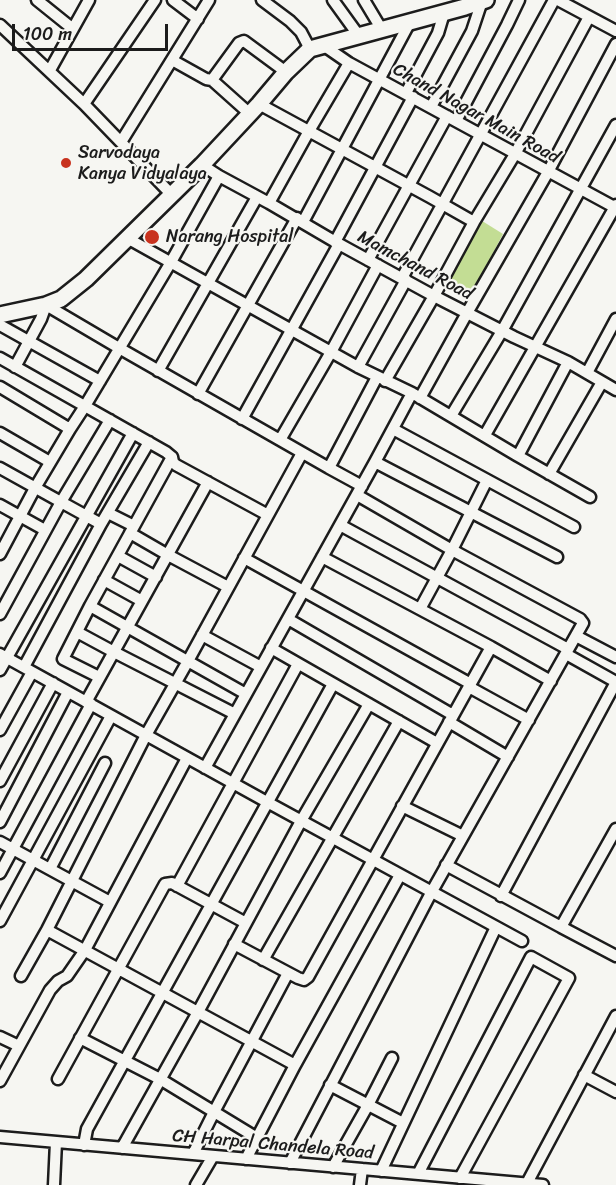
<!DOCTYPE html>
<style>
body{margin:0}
#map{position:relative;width:616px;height:1185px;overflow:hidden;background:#f6f6f2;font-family:Sriracha,sans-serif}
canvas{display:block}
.scale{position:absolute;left:12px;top:24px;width:156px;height:27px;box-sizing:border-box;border:3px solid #1c1c1c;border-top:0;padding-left:8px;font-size:18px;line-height:21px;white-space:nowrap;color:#1c1c1c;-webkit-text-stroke:4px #f6f6f2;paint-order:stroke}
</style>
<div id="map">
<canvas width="616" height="1185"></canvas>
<div class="scale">100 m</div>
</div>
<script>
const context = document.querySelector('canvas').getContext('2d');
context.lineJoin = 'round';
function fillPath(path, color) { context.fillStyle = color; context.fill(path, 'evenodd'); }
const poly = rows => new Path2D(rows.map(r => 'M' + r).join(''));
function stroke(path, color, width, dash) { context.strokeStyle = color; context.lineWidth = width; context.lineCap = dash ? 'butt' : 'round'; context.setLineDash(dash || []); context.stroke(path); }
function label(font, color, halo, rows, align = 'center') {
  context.font = font + ' Sriracha,sans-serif'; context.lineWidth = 4.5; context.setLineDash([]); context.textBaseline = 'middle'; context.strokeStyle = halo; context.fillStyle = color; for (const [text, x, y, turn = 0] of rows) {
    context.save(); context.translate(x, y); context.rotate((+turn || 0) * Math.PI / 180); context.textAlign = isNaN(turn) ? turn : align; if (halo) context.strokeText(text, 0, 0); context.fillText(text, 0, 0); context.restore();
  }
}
fillPath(poly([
 [479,219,503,234,471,295,445,280]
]), '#c3dd94');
const street = poly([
 [37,0,73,29],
 [173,0,198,19],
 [262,0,290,21,301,32,310,49],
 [333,0,359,36],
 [364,0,382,30],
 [558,0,616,31],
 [0,25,84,104,172,195],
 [323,45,349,63,616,208],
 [172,60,206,79,212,80,239,43,244,41,286,72],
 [50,70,89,0],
 [212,80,250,114],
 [406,93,438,33,444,13],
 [84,104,155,0],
 [259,104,430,197,474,222],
 [431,107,472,31,482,1],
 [456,121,507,25,519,0],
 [121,142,209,0],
 [202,165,219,176,269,203,339,244,434,296,514,337,568,362,616,390],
 [269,203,309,131,349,63],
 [303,222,410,22],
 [127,238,358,367,412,393,518,456,568,362],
 [335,242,413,97],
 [368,260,447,116],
 [402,278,554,0],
 [0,325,100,381],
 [0,358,166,452,172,457,173,462,176,465,268,515],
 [15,367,41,319,46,305,119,348,329,468,377,377],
 [358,367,406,280],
 [158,371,257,197],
 [587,373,616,319],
 [385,381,434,296,474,222,515,154,589,17],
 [0,387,70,429],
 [198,394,297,218],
 [420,398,467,313,548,172,616,44],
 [451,416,502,331,616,125],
 [242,419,339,244],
 [393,429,574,527],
 [0,433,50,462],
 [485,435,616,205],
 [280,440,331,352,378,265],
 [518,456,590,497],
 [375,462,557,557],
 [0,468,61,502,0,614],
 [329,468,362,486],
 [549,474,602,382],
 [0,505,45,530],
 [108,513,134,526],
 [101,524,61,502,110,420],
 [340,525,568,649],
 [130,533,168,555,228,587],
 [0,554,35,488,70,429,85,406,171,262,219,176],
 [118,556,156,577],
 [322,557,491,647,551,681],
 [244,558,471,684],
 [104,580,142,601],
 [90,606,246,694],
 [420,609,452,550,487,480],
 [288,619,453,715],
 [77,632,114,652,235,714],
 [202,635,261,667],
 [576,636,616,657],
 [271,648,437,743],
 [0,654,267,802,522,941],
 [566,654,616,682],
 [24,667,101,524,149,442],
 [0,670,133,433],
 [99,677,63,659,90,606,172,457],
 [469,687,529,720],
 [86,702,208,482],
 [449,722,508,757],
 [0,730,32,672],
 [205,768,375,462,412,393],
 [0,781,53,683],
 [402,806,463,836],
 [0,822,68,692],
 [616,829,561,927,616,956],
 [0,842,110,902],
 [446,865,561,927],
 [50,869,105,763],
 [0,873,91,704],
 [177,886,298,664],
 [501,896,616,682],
 [0,921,111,716],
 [47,930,295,1065],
 [234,944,298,978,304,980,308,977,491,647],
 [263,960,399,721],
 [21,976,47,930,146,735,188,661,302,453],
 [0,1037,19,1046],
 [80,1038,160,1079,257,1138],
 [584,1075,616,1092],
 [58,1079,165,884,172,883,246,923],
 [0,1081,50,990,58,981,67,976,85,950,187,758],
 [330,1085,403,1123],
 [0,1137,543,1185],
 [84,1145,87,1129,333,684],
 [122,1148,198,1012,301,821,369,704],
 [193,1154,214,1112,288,973],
 [246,1159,295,1065,400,875],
 [290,1163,431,893,583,623,580,619,452,550,357,495],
 [333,1167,368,1105,392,1058],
 [381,1171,496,927],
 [418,1174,531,957,569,978,460,1178],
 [54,1185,56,1142],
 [196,1185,213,1156],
 [360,1185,362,1169],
 [526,1185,616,1016]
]);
const secondary = poly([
 [0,315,46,305,61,299,86,279,202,165,259,104,286,72,310,49,465,7,486,0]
]);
stroke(street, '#1c1c1c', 15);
stroke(secondary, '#1c1c1c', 20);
stroke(street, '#f6f6f2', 10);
stroke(secondary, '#f6f6f2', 15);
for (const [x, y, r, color] of [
 [66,163,6,"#c8321e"],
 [152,237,8,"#c8321e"]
]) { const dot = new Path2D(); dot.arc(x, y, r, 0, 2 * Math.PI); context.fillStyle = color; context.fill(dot); stroke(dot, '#f6f6f2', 2); }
label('18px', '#1c1c1c', '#f6f6f2', [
 ["Chand Nagar Main Road",476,114,29],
 ["Mamchand Road",415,266,28],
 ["CH Harpal Chandela Road",273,1145,5]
]);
label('18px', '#1c1c1c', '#f6f6f2', [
 ["Sarvodaya",78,153],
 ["Kanya Vidyalaya",78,174],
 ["Narang Hospital",166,237]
], 'left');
</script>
